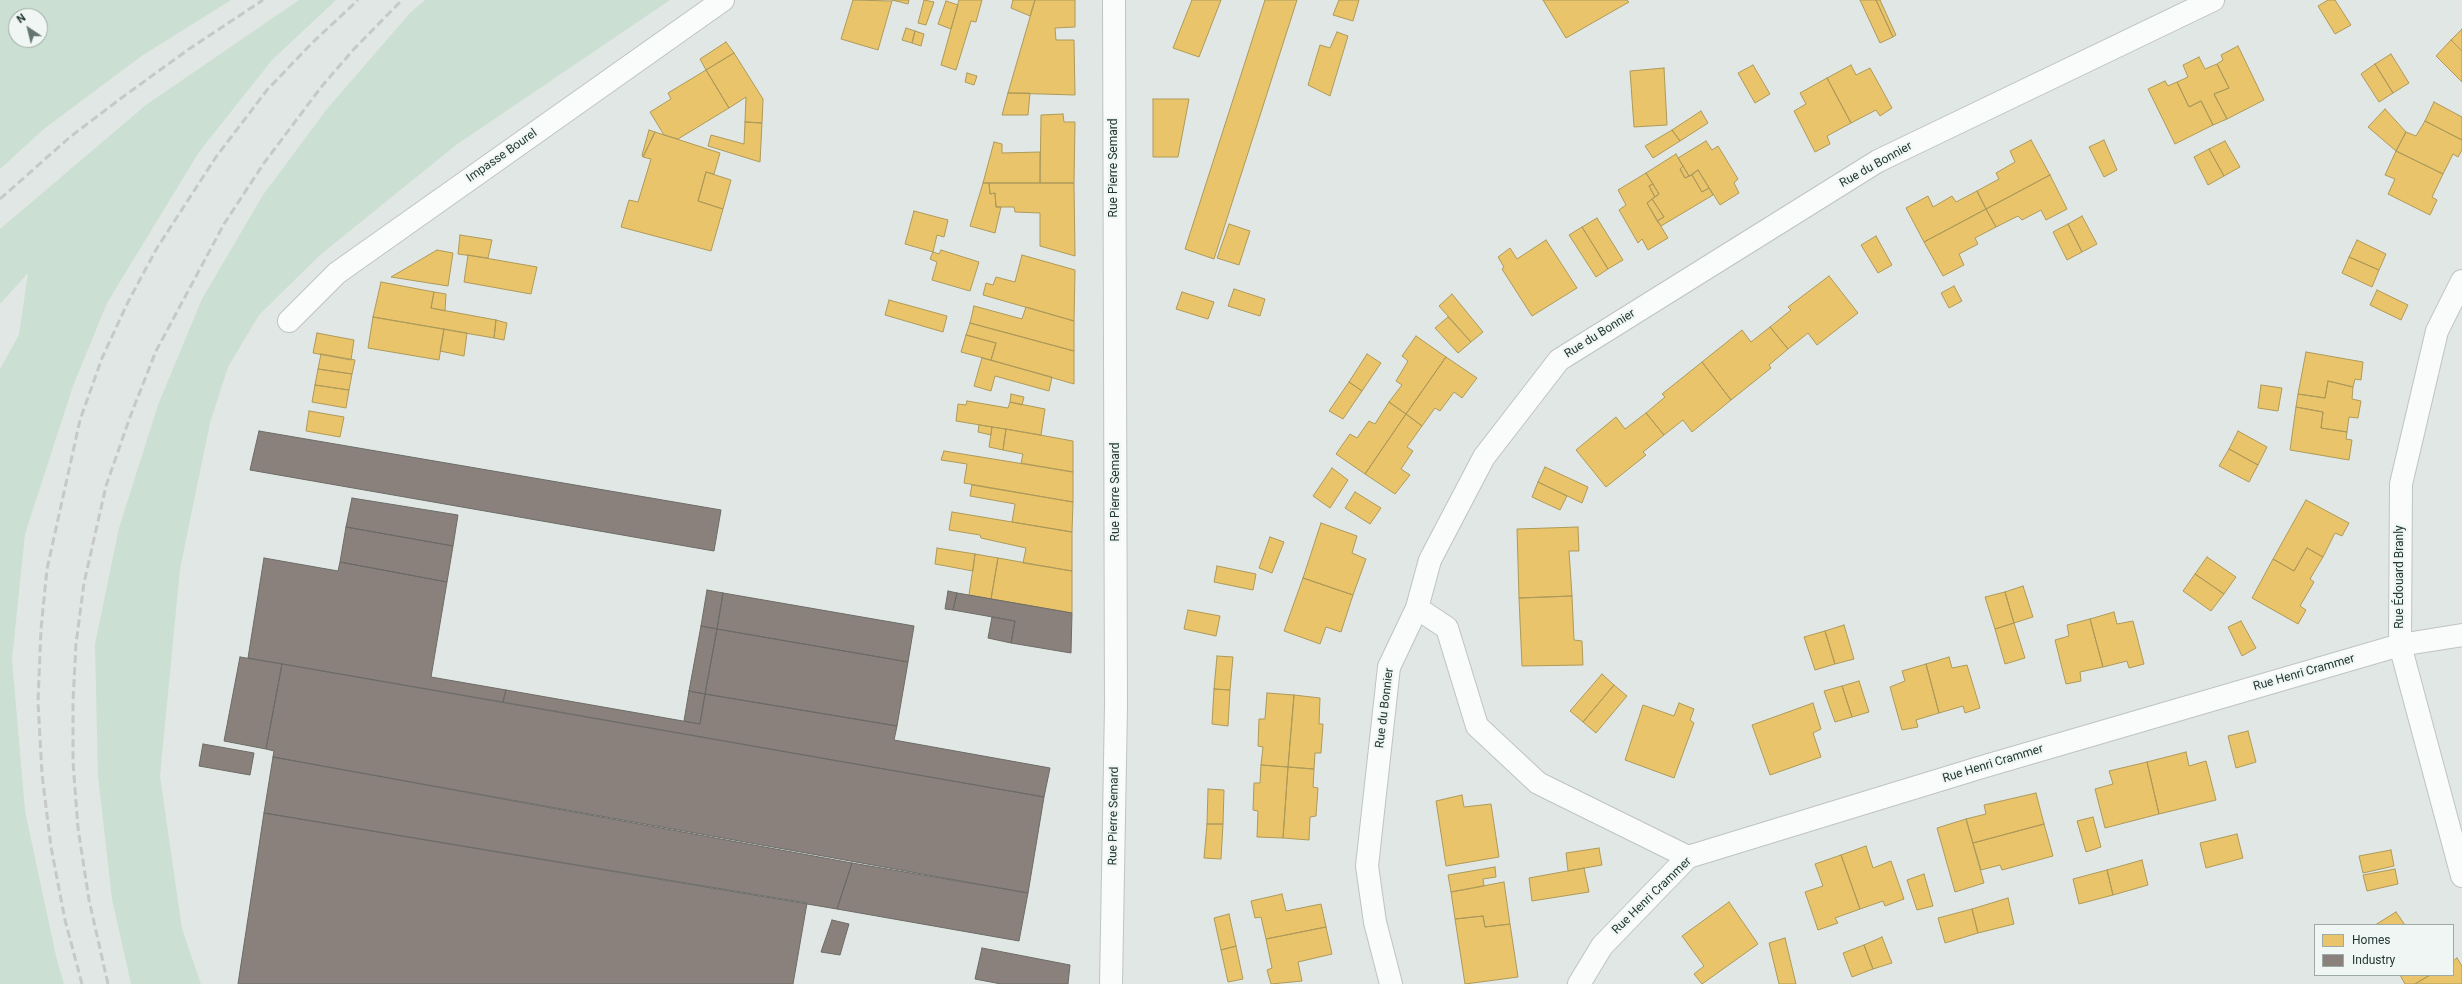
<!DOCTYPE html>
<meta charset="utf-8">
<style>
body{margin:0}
#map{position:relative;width:2462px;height:984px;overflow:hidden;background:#e1e7e4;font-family:Roboto,sans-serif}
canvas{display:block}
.legend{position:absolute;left:2314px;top:924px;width:140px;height:52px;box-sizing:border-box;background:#eff6f3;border:1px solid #9daaa6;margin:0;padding:5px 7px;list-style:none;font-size:12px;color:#223733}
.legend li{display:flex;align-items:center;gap:8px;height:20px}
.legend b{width:20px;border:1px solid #9daaa6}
.north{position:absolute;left:8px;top:8px;width:40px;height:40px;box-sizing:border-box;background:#eff6f3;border:1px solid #9daaa6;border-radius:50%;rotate:325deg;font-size:11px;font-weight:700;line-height:16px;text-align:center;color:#223733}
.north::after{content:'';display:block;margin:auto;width:14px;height:18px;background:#657571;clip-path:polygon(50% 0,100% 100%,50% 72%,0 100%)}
</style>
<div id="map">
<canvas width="2462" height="984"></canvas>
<ul class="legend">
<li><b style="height:11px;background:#e9c46a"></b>Homes</li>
<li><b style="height:11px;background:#8a817c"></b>Industry</li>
</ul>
<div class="north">N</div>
</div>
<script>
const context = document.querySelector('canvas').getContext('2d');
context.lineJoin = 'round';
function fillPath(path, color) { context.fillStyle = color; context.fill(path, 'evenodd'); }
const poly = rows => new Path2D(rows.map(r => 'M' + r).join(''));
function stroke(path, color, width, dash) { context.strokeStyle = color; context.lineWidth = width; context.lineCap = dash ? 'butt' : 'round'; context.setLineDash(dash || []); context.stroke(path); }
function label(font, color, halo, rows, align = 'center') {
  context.font = font + ' Roboto,sans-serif'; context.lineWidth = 4; context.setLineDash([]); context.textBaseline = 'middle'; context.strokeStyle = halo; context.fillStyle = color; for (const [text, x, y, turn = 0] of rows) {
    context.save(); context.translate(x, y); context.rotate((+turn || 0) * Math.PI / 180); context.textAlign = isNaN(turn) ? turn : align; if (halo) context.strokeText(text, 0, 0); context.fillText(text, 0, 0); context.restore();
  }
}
fillPath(poly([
 [0,0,231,0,143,55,45,128,0,169],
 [16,16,40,16,40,40,16,40],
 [299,0,336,0,272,60,199,152,107,303,73,386,25,534,12,659,25,811,56,956,64,984,0,984,0,369,19,335,28,273,0,304,0,229,146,105],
 [425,0,670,0,456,145,320,255,259,315,228,367,210,423,180,569,160,776,182,929,201,984,131,984,112,899,98,776,95,644,119,528,158,405,202,299,263,195,327,109,410,13]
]), '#cbdfd2');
const homes = poly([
 [853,0,892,1,878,50,841,39,853,0],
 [892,0,909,0,908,4,892,0],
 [924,0,934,2,926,25,918,23,924,0],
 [959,0,982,0,976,22,971,21,956,70,941,65,959,0],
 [1013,0,1035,0,1030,16,1011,8,1013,0],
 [1035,0,1075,0,1075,27,1055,28,1056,40,1074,40,1075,95,1008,93,1035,0],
 [1192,0,1221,0,1199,57,1173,48,1192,0],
 [1265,0,1297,0,1214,259,1185,249,1265,0],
 [1339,0,1359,0,1353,21,1333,15,1339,0],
 [1543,0,1627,0,1629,2,1566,38,1543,0],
 [1860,0,1876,0,1893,37,1880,43,1860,0],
 [1876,0,1880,0,1896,35,1893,37,1876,0],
 [2328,0,2335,0,2351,25,2335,34,2318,6,2328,0],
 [946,1,958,5,951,29,938,24,946,1],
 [906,28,915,31,912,43,902,40,906,28],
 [2462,29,2462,51,2451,40,2462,29],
 [915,31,924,34,921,46,912,43,915,31],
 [1337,32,1348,36,1330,96,1308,85,1320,45,1330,48,1337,32],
 [2451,40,2462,51,2462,82,2436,56,2451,40],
 [726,42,734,53,706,70,700,59,726,42],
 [2238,46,2264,100,2227,119,2214,94,2229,88,2217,64,2223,60,2221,55,2238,46],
 [734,53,763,99,762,123,745,122,746,97,729,108,706,70,734,53],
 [2391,54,2409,83,2393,93,2375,64,2391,54],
 [2199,57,2205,69,2217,64,2229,88,2214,94,2227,119,2213,125,2201,101,2189,107,2177,82,2188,77,2183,65,2199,57],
 [2375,64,2393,93,2379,102,2361,74,2375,64],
 [1753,65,1770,94,1755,103,1738,73,1753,65],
 [1851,65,1856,75,1870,68,1892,108,1880,116,1876,110,1851,123,1827,78,1851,65],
 [1664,68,1667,125,1634,127,1630,71,1664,68],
 [706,70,729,108,678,139,664,135,650,112,671,99,668,93,706,70],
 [967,73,977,76,974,85,965,82,967,73],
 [1827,78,1851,123,1827,136,1830,144,1815,152,1794,111,1806,104,1800,93,1827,78],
 [2165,81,2168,86,2177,82,2189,107,2201,101,2213,125,2175,144,2148,89,2165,81],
 [1008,93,1030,93,1028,115,1002,115,1008,93],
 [1153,99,1189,99,1178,157,1153,157,1153,99],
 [2434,102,2462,117,2462,140,2425,121,2434,102],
 [2385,109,2406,132,2396,151,2368,127,2385,109],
 [1701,111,1708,123,1680,141,1672,130,1701,111],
 [1063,114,1064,122,1075,122,1074,183,1040,183,1041,115,1063,114],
 [2425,121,2462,140,2462,150,2458,157,2453,154,2443,174,2396,151,2406,132,2416,136,2425,121],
 [745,122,762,123,760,162,708,146,711,135,744,144,745,122],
 [649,130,655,132,643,157,642,155,649,130],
 [1672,130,1680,141,1653,158,1645,146,1672,130],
 [655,132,720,153,714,174,706,172,698,201,723,209,711,251,621,227,629,200,638,202,651,159,643,157,655,132],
 [2031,140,2050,175,1986,209,1977,191,1999,179,1996,173,2015,162,2010,151,2031,140],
 [2104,140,2117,170,2104,177,2089,147,2104,140],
 [1706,141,1712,150,1718,146,1738,179,1734,183,1739,193,1720,205,1698,170,1689,176,1678,158,1706,141],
 [2225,141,2240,167,2224,176,2209,149,2225,141],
 [994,142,1002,144,1002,153,1040,152,1040,183,983,183,994,142],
 [2209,149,2224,176,2208,185,2194,157,2209,149],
 [2396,151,2443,174,2432,197,2437,200,2430,215,2388,194,2395,179,2385,175,2396,151],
 [1676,154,1683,166,1680,169,1685,178,1692,175,1702,192,1709,188,1713,195,1661,226,1657,221,1664,217,1652,199,1659,194,1646,173,1676,154],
 [1683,166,1689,176,1685,178,1680,169,1683,166],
 [1698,170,1709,188,1702,192,1692,175,1698,170],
 [706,172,731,180,723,209,698,201,706,172],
 [1646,173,1653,184,1649,186,1655,197,1647,203,1668,238,1648,250,1642,239,1638,243,1619,210,1626,205,1618,190,1646,173],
 [2050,175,2067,209,2046,220,2041,210,2022,220,2018,216,1996,227,1986,209,2050,175],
 [983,183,989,183,990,194,995,193,996,207,1001,207,995,233,970,226,983,183],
 [989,183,1074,183,1075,256,1040,246,1040,213,1015,212,1014,207,996,207,995,193,990,194,989,183],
 [1653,184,1659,194,1655,197,1649,186,1653,184],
 [1977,191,1986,209,1924,242,1906,208,1928,196,1933,207,1952,196,1956,202,1977,191],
 [1652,199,1664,217,1657,221,1647,203,1652,199],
 [1986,209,1996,227,1975,238,1978,244,1959,254,1964,265,1943,276,1924,242,1986,209],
 [914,211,948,220,944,237,937,235,933,252,905,244,914,211],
 [2082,216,2097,244,2082,252,2068,224,2082,216],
 [1597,218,1623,260,1608,269,1582,227,1597,218],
 [1229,224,1250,231,1239,265,1217,258,1229,224],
 [2068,224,2082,252,2067,260,2053,232,2068,224],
 [1582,227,1608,269,1596,277,1569,235,1582,227],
 [460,235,492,240,488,258,458,254,460,235],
 [1876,236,1892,265,1878,273,1861,245,1876,236],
 [1546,240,1577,288,1532,316,1502,269,1504,267,1498,257,1510,248,1517,259,1546,240],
 [2357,240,2386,254,2379,270,2349,257,2357,240],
 [437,250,453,253,448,286,391,277,437,250],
 [941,250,979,262,970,291,932,280,937,262,930,259,933,252,939,254,941,250],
 [468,255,537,267,531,294,464,282,468,255],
 [1022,255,1075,270,1074,321,983,295,986,283,993,285,996,277,1015,282,1022,255],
 [2349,257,2379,270,2372,287,2342,273,2349,257],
 [1829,276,1858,313,1817,345,1808,333,1788,349,1770,327,1791,310,1788,307,1829,276],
 [381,282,434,292,431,308,496,320,494,338,373,317,381,282],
 [1954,286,1962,301,1949,308,1941,293,1954,286],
 [1234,289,1265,299,1260,316,1228,306,1234,289],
 [2377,290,2408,305,2401,320,2370,305,2377,290],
 [434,292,446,294,445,311,431,308,434,292],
 [1182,292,1214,302,1208,319,1176,309,1182,292],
 [1452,294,1483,332,1471,342,1439,306,1452,294],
 [889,300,947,316,943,332,885,315,889,300],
 [974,306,1022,319,1026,307,1074,321,1074,351,970,323,974,306],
 [373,317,444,329,439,360,368,348,373,317],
 [1448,317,1471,342,1458,353,1435,328,1448,317],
 [496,320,507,323,504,340,494,338,496,320],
 [970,323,1074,351,1074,384,991,360,996,343,966,335,970,323],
 [1770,327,1788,349,1769,365,1771,368,1731,400,1702,362,1742,330,1751,342,1770,327],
 [444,329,467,333,464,356,440,351,444,329],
 [317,333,354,340,351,360,313,353,317,333],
 [966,335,996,343,991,360,961,352,966,335],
 [1416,336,1446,357,1406,414,1389,402,1402,385,1396,381,1408,361,1402,356,1416,336],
 [2306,352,2363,362,2361,380,2355,379,2353,387,2328,381,2325,398,2298,394,2306,352],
 [321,354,355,360,352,374,318,369,321,354],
 [1367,354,1381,363,1362,391,1349,382,1367,354],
 [1446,357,1477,378,1462,398,1454,392,1440,411,1435,408,1422,426,1406,414,1446,357],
 [982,358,1052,377,1049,391,995,376,991,391,974,386,982,358],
 [1702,362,1731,400,1692,432,1683,420,1664,435,1646,413,1665,397,1662,394,1702,362],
 [318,369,352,374,349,390,315,385,318,369],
 [2328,381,2353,387,2352,399,2361,401,2358,418,2349,417,2347,432,2321,428,2323,412,2296,407,2298,394,2325,398,2328,381],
 [1349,382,1362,391,1343,419,1329,411,1349,382],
 [315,385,349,390,346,408,312,402,315,385],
 [2261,385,2282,388,2278,411,2258,408,2261,385],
 [1011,394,1024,397,1022,405,1010,402,1011,394],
 [967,401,1008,408,1010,402,1045,409,1041,435,956,421,958,404,966,405,967,401],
 [1389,402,1406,414,1365,474,1336,454,1350,434,1357,438,1369,421,1375,424,1389,402],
 [2296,407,2323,412,2321,428,2347,432,2346,439,2352,440,2349,460,2290,450,2296,407],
 [309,411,344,417,340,437,306,431,309,411],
 [1646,413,1664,435,1643,452,1646,455,1606,487,1576,450,1616,417,1625,429,1646,413],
 [1406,414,1422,426,1407,447,1413,451,1401,469,1410,475,1395,494,1365,474,1406,414],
 [979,425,992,427,991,435,978,432,979,425],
 [992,427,1006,429,1003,450,989,447,992,427],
 [1006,429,1073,441,1073,472,1021,463,1023,454,1003,450,1006,429],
 [2238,431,2267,447,2258,465,2229,449,2238,431],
 [2229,449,2258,465,2249,482,2219,466,2229,449],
 [944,451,1073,472,1073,502,964,483,967,464,941,460,944,451],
 [1545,467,1588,487,1582,503,1538,482,1545,467],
 [1332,468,1348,480,1330,508,1313,496,1332,468],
 [1538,482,1567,496,1560,510,1532,497,1538,482],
 [972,485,1073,502,1072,532,1012,522,1015,504,970,496,972,485],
 [1355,492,1381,508,1370,524,1345,508,1355,492],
 [2306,500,2349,523,2342,536,2335,533,2323,557,2307,548,2294,571,2273,559,2306,500],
 [952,512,1072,532,1072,571,1023,563,1026,548,981,538,980,535,949,530,952,512],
 [1321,523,1357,536,1352,553,1366,559,1353,595,1303,578,1321,523],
 [1578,527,1579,551,1569,551,1572,596,1519,598,1517,529,1578,527],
 [1270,537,1284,542,1272,573,1259,568,1270,537],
 [937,548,975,554,973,571,935,564,937,548],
 [2307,548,2323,557,2310,579,2314,582,2300,606,2306,610,2298,624,2252,598,2273,559,2294,571,2307,548],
 [975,554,998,558,991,599,969,595,975,554],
 [2207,557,2236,577,2224,594,2195,574,2207,557],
 [998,558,1072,571,1072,613,991,599,998,558],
 [1217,566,1256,574,1253,590,1214,582,1217,566],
 [2195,574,2224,594,2211,611,2183,591,2195,574],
 [1303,578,1353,595,1341,632,1326,627,1320,644,1284,631,1303,578],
 [2023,586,2033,617,2014,623,2005,592,2023,586],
 [2005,592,2014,623,1995,629,1985,597,2005,592],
 [1572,596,1574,640,1582,641,1583,665,1522,666,1519,598,1572,596],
 [1188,610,1220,616,1216,636,1184,629,1188,610],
 [2114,612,2117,624,2133,621,2144,664,2129,668,2127,661,2103,667,2090,619,2114,612],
 [2090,619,2103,667,2080,672,2081,681,2066,684,2055,640,2069,636,2067,625,2090,619],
 [2241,621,2256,648,2242,656,2228,627,2241,621],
 [2014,623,2025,658,2005,664,1995,629,2014,623],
 [1844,625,1854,659,1835,664,1825,631,1844,625],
 [1825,631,1835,664,1815,670,1804,637,1825,631],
 [1217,656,1233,657,1230,690,1214,689,1217,656],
 [1949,657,1952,668,1967,665,1980,708,1965,713,1963,706,1939,713,1926,664,1949,657],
 [1926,664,1939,713,1916,720,1918,727,1902,730,1890,687,1905,681,1902,671,1926,664],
 [1602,674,1614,685,1583,722,1570,711,1602,674],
 [1859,681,1869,712,1852,717,1842,686,1859,681],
 [1614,685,1627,696,1596,733,1583,722,1614,685],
 [1842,686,1852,717,1835,722,1824,691,1842,686],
 [1214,689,1230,690,1228,726,1212,724,1214,689],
 [1267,693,1294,695,1288,767,1261,765,1263,747,1258,746,1259,719,1265,719,1267,693],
 [1294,695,1320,698,1319,724,1323,724,1321,753,1315,753,1314,769,1288,767,1294,695],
 [1679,703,1694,709,1690,720,1694,723,1674,778,1625,760,1643,705,1674,716,1679,703],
 [1813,703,1821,729,1813,733,1821,757,1770,775,1752,725,1813,703],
 [2248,731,2256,762,2236,768,2228,736,2248,731],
 [2186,752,2189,766,2206,761,2216,800,2159,814,2147,762,2186,752],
 [2147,762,2159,814,2105,828,2095,789,2113,784,2109,771,2147,762],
 [1261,765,1288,767,1283,838,1257,837,1258,811,1253,810,1254,783,1260,783,1261,765],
 [1288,767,1314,769,1313,787,1318,788,1316,816,1310,817,1309,840,1283,838,1288,767],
 [1208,789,1224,790,1223,824,1207,824,1208,789],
 [2036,793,2044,824,1973,843,1966,819,1986,814,1984,805,2036,793],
 [1462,795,1464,807,1491,804,1499,857,1446,866,1436,801,1462,795],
 [2093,817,2101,847,2086,852,2077,821,2093,817],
 [1966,819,1984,883,1955,892,1937,828,1966,819],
 [1207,824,1223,824,1221,859,1204,858,1207,824],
 [2044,824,2053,856,2002,870,2000,865,1981,870,1973,843,2044,824],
 [2237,834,2243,858,2206,868,2200,843,2237,834],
 [1866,846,1873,868,1891,861,1904,899,1885,906,1883,901,1860,909,1841,855,1866,846],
 [1599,848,1602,865,1568,871,1566,853,1599,848],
 [2391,850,2394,866,2363,873,2359,856,2391,850],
 [1841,855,1860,909,1835,918,1838,923,1818,930,1805,892,1823,886,1815,864,1841,855],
 [2142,860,2148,885,2113,895,2107,870,2142,860],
 [1495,867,1496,877,1483,879,1484,886,1451,892,1448,875,1495,867],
 [1584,868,1589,892,1532,901,1529,878,1584,868],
 [2395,869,2398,884,2367,891,2363,875,2395,869],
 [2107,870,2113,895,2079,904,2073,879,2107,870],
 [1924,874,1933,906,1917,910,1907,880,1924,874],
 [1504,882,1510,924,1485,927,1483,916,1455,919,1451,892,1504,882],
 [1282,894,1286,911,1321,904,1326,927,1266,939,1261,917,1255,918,1251,901,1282,894],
 [2008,898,2014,924,1978,933,1972,909,2008,898],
 [1729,902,1758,944,1702,984,1694,974,1704,966,1682,936,1729,902],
 [1972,909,1978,933,1945,943,1938,918,1972,909],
 [2396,912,2405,925,2375,925,2396,912],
 [1229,914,1236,946,1221,950,1214,918,1229,914],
 [1483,916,1485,927,1510,924,1518,977,1465,984,1455,919,1483,916],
 [1326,927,1332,954,1298,962,1302,981,1271,984,1267,970,1272,968,1266,939,1326,927],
 [1882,937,1892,963,1873,969,1864,945,1882,937],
 [1785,938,1796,984,1779,984,1769,943,1785,938],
 [1864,945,1873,969,1852,977,1843,953,1864,945],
 [1236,946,1243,979,1228,982,1221,950,1236,946],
 [2457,958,2462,966,2462,984,2415,984,2430,975,2453,975,2453,961,2457,958],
 [2400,975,2430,975,2415,984,2405,984,2400,975]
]);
fillPath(homes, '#e9c46a');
stroke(homes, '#ad9a5a', 1);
const industry = poly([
 [259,431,721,510,714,551,250,470,259,431],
 [352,498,458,515,453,546,346,527,352,498],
 [346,527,453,546,447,582,340,562,346,527],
 [264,558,338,571,340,562,447,582,431,677,506,690,503,702,248,658,264,558],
 [707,590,723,593,717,629,701,626,707,590],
 [948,591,957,593,953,610,945,609,948,591],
 [723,593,914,626,908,662,717,629,723,593],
 [957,593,1072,613,1071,653,1011,643,1015,621,953,610,957,593],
 [992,617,1015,621,1011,643,988,638,992,617],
 [701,626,717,629,705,694,689,691,701,626],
 [717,629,908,662,897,726,705,694,717,629],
 [240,657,282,664,266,749,224,741,240,657],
 [282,664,1044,797,1028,893,273,757,274,751,266,749,282,664],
 [506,690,700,724,705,694,897,726,894,740,1050,768,1044,797,503,702,506,690],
 [689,691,705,694,700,724,684,721,689,691],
 [203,744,254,753,250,775,199,766,203,744],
 [273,757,852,863,837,909,264,813,273,757],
 [264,813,807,903,793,984,238,984,264,813],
 [852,863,1028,893,1019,941,837,909,852,863],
 [832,920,849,924,840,955,821,952,832,920],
 [982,948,1070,965,1068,984,1001,984,975,979,982,948]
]);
fillPath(industry, '#8a817c');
stroke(industry, '#6b6b66', 1);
const minor = poly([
 [2462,281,2437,331,2401,484,2400,645,2462,876],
 [289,321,337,273,723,0],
 [1417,608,1447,628,1477,726,1538,783,1688,857],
 [1391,984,1375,922,1367,866,1389,667,1417,608,1430,560,1484,457,1559,360,1878,161,2213,0],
 [1579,984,1602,946,1688,857,1982,767,2400,645,2462,635]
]);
const tertiary = poly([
 [1111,984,1116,706,1114,0]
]);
stroke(minor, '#bec4c1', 24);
stroke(tertiary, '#bec4c1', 24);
stroke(minor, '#fafbfb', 22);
stroke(tertiary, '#fafbfb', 22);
stroke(poly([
 [0,199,70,137,120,99,189,49,263,0],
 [82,984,65,920,51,847,42,774,38,702,41,629,47,569,80,420,102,358,128,302,157,248,216,157,267,90,312,43,358,0],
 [108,984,89,900,78,828,73,762,73,701,76,644,84,583,106,486,130,417,156,351,224,224,264,163,322,86,354,49,402,0]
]), '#c6c9c8', 3, [8, 4]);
label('12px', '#223733', '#eff6f3', [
 ["Impasse Bourel",502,156,-35],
 ["Rue du Bonnier",1876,165,-29],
 ["Rue Pierre Semard",1114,168,-90],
 ["Rue du Bonnier",1600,334,-32],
 ["Rue Pierre Semard",1116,492,-90],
 ["Rue Édouard Branly",2400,577,-90],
 ["Rue Henri Crammer",2304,673,-16],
 ["Rue du Bonnier",1385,708,-83],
 ["Rue Henri Crammer",1993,764,-17],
 ["Rue Pierre Semard",1114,816,-89],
 ["Rue Henri Crammer",1652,896,-44]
]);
</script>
